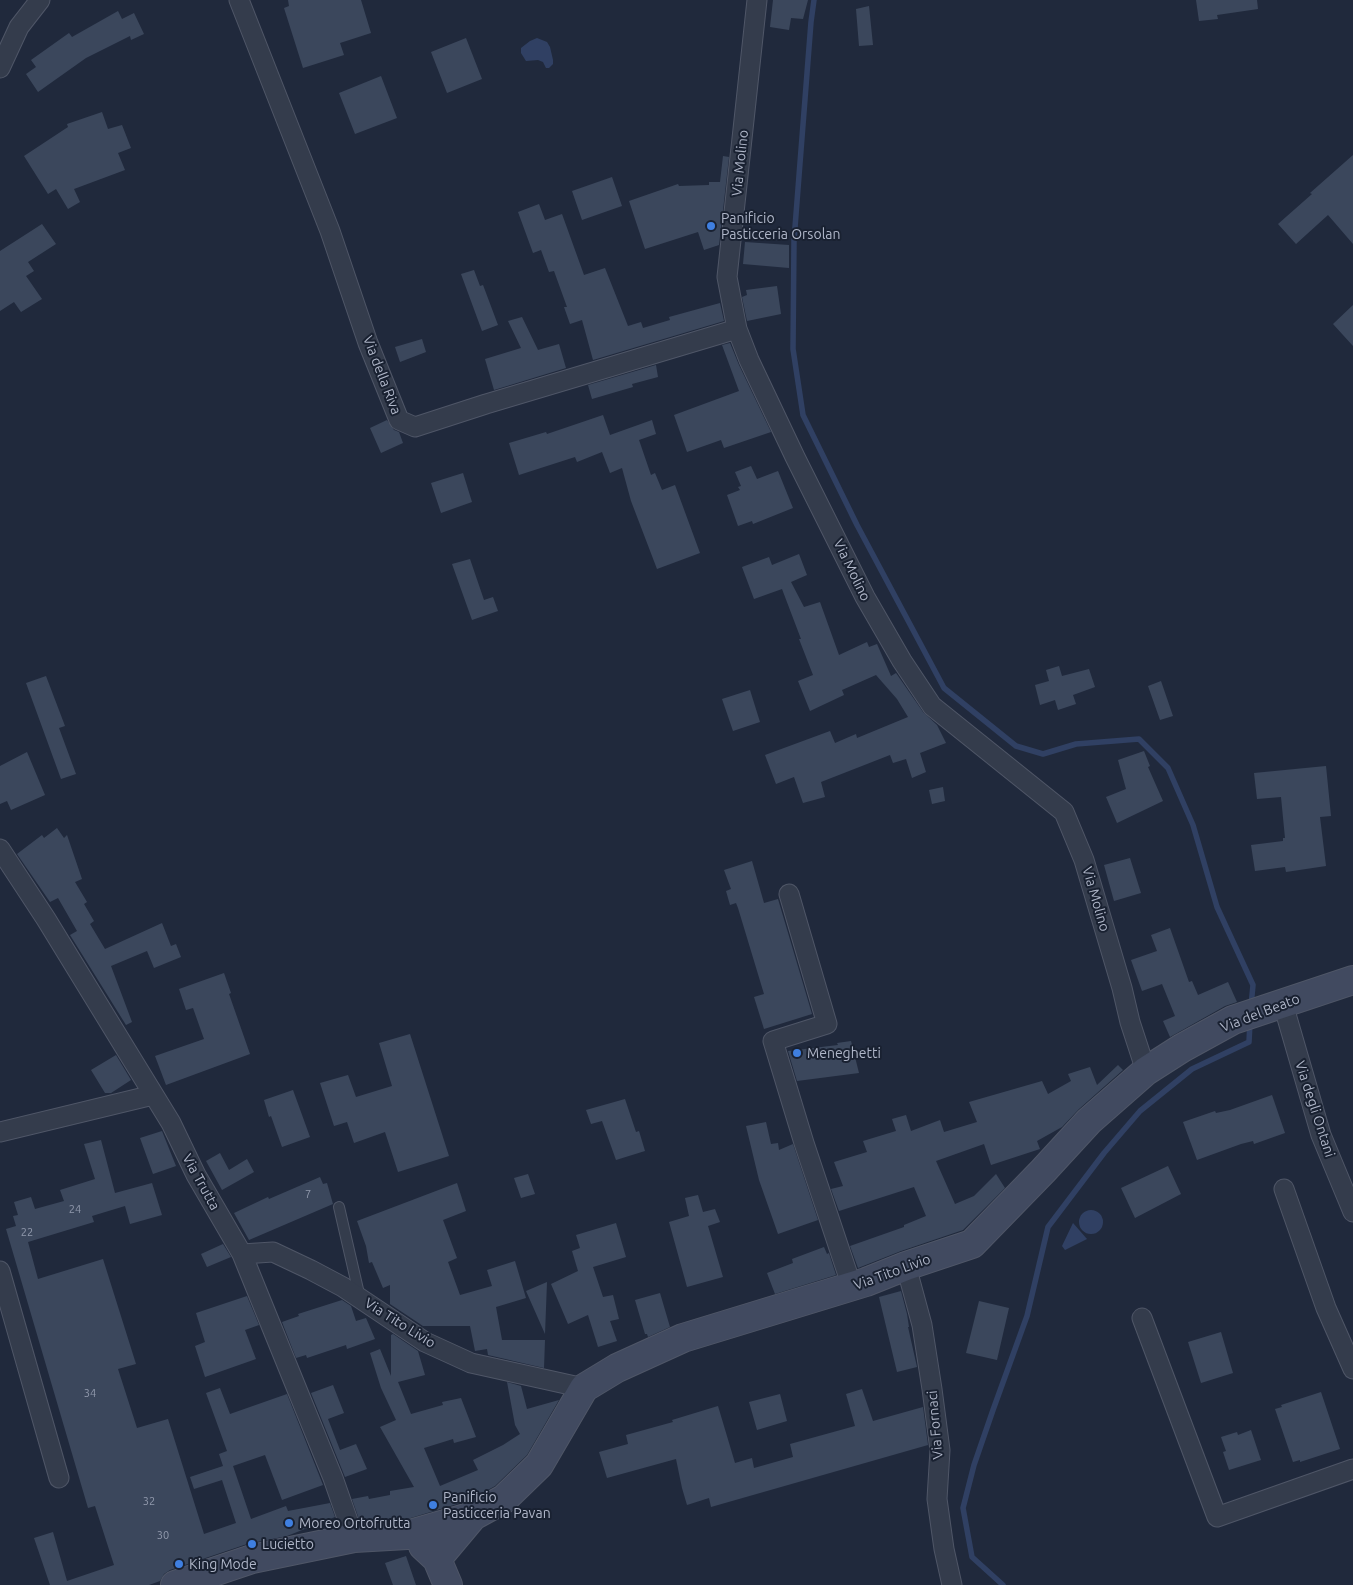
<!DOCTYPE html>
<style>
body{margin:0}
canvas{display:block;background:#20293c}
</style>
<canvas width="1353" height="1585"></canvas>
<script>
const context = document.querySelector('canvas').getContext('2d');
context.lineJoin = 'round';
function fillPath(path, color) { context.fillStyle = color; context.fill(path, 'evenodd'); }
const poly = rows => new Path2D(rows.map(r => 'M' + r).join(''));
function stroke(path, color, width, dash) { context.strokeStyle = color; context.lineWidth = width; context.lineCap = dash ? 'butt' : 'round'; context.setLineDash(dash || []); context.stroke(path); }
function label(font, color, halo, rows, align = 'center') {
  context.font = font + ' Ubuntu,sans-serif'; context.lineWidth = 4; context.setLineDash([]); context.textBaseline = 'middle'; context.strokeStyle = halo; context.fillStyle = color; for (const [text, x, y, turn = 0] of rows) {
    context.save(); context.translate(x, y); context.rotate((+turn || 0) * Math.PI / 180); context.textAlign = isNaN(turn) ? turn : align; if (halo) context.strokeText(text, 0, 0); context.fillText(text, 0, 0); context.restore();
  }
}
fillPath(poly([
 [537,38,547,42,550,47,553,60,553,64,549,68,546,68,543,62,538,60,526,61,521,53,521,48,530,41],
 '1079 1222a12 12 0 1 1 24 0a12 12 0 1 1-24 0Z',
 [1073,1223,1087,1239,1065,1250,1062,1246]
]), '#304063');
stroke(poly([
 [814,0,811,22,794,240,793,349,803,415,857,525,944,688,1016,746,1043,754,1076,744,1139,739,1168,768,1193,825,1217,907,1253,985,1251,1006],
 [1003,1585,972,1557,963,1508,974,1465,993,1410,1027,1316,1048,1227,1104,1153,1140,1111,1192,1069,1249,1042,1250,1022]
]), '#304063', 5.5);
fillPath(poly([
 [288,0,361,0,371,33,340,43,344,55,303,68,284,8,289,6],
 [773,0,808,0,803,19,791,18,789,30,770,27],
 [1196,0,1257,0,1258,9,1217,15,1218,19,1199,21],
 [869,6,873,45,859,46,856,9],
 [118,11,122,19,134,13,144,34,131,40,130,36,86,58,38,92,26,74,36,67,31,60,69,33,72,37],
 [466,38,482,79,447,93,431,52],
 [381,76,397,118,355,134,339,93],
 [102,112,108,129,122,125,131,148,118,153,125,170,74,189,80,202,68,209,56,189,48,194,24,156,68,127,67,124],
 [1353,155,1353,244,1328,215,1296,244,1278,224,1312,194,1310,193],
 [723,156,729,157,719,245,704,250,698,232,645,249,629,201,678,184,679,186,709,185,709,182,720,182],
 [612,177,622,206,582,220,572,191],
 [539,204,545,220,562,214,584,275,605,268,628,326,641,322,643,328,670,320,669,317,720,303,724,321,593,360,582,320,570,324,564,307,567,307,554,271,549,272,541,250,533,253,518,212],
 [42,224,56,244,28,262,34,271,26,276,42,299,21,312,14,302,0,311,0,251],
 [745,242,789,245,789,268,743,264],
 [474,270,480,286,483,285,498,325,482,331,461,274],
 [777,286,781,314,747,321,742,297,747,295,746,290],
 [1353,305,1353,346,1333,324],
 [522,317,538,350,559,344,566,368,494,390,485,359,521,348,508,321],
 [422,339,426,352,400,362,395,347],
 [730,343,739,365,771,432,724,448,721,440,687,452,674,415,739,391,722,345],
 [656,365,658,377,632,384,633,387,592,399,588,385],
 [603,415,610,435,652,420,656,434,639,440,651,475,655,473,662,490,675,485,700,553,657,569,631,501,622,468,610,473,602,452,577,462,575,457,519,475,509,443,546,432,547,434],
 [387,420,394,430,399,432,403,443,381,453,370,428],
 [751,466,757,479,778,471,793,508,753,524,752,521,738,526,727,495,740,490,738,487,741,486,735,472],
 [463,473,472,502,441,513,431,483],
 [799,554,807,575,791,582,804,607,820,602,839,655,867,642,869,647,877,644,891,676,896,673,923,712,937,725,946,743,920,753,926,772,912,778,906,759,893,763,890,755,821,782,825,797,803,803,794,777,776,784,765,755,830,731,835,743,856,734,857,738,908,717,897,699,876,675,842,690,844,695,810,711,798,681,813,675,799,639,801,639,782,589,754,599,742,567,769,557,772,565],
 [470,559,484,600,493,597,498,611,472,620,452,564],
 [1059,666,1062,676,1089,669,1095,687,1073,695,1076,704,1058,710,1055,700,1040,705,1035,685,1049,681,1046,670],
 [46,676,65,726,59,728,76,774,61,779,26,683],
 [1161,681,1173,716,1160,720,1148,686],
 [750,690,760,722,733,731,722,699],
 [1144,751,1150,766,1148,767,1163,801,1117,823,1106,797,1126,789,1118,760],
 [27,752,45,795,11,810,7,801,0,804,0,766],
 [1326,766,1331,816,1320,817,1326,866,1286,872,1285,867,1255,871,1251,845,1283,841,1283,838,1285,838,1281,797,1257,799,1254,773],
 [943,787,945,801,932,804,929,790],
 [57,828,64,838,67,835,82,879,75,882,87,902,84,904,94,921,90,924,105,949,162,923,171,946,176,944,181,957,154,968,147,951,111,966,132,1022,126,1025,70,935,77,931,58,898,50,902,17,854,42,835,44,838],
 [1130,858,1141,893,1114,901,1104,865],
 [752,861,764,903,778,899,812,1014,764,1029,754,997,764,994,738,908,736,903,730,905,726,891,731,889,724,870],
 [1170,928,1189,982,1192,981,1198,995,1228,982,1237,1002,1225,1006,1170,1037,1163,1021,1175,1016,1162,984,1142,991,1131,960,1157,951,1151,935],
 [224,973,231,993,229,994,250,1054,166,1085,155,1056,204,1039,193,1008,186,1010,179,989],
 [410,1034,449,1156,398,1172,385,1132,354,1143,347,1122,334,1126,320,1083,348,1075,356,1097,392,1086,379,1043],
 [851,1041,859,1073,797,1081,788,1051,838,1045,837,1043],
 [116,1055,131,1080,111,1093,105,1093,91,1070],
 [1118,1065,1123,1070,1079,1109,1062,1127,1037,1141,1040,1149,991,1165,984,1144,936,1161,955,1204,974,1196,996,1174,1005,1188,963,1230,901,1251,858,1268,850,1246,904,1227,904,1225,926,1216,914,1187,839,1211,831,1189,843,1186,834,1162,867,1152,863,1141,896,1131,892,1119,906,1115,911,1131,940,1120,944,1132,977,1122,969,1102,1042,1081,1048,1094,1071,1081,1068,1074,1090,1067,1097,1085],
 [293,1090,310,1137,282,1147,271,1116,269,1117,264,1100],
 [1272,1095,1285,1133,1254,1144,1253,1141,1241,1144,1197,1160,1183,1122,1215,1111,1216,1113,1230,1110],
 [625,1099,636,1132,639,1131,645,1151,616,1160,602,1121,591,1124,586,1110],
 [766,1122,771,1144,778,1143,779,1150,793,1144,818,1220,778,1234,759,1180,746,1126],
 [162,1131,176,1166,153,1174,140,1138],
 [101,1140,115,1193,152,1183,162,1215,130,1224,125,1206,92,1216,94,1222,28,1242,38,1279,103,1259,136,1364,118,1369,137,1428,168,1419,204,1534,236,1523,222,1480,194,1489,190,1477,223,1466,219,1454,227,1451,206,1393,220,1388,230,1414,287,1394,323,1485,282,1500,265,1455,233,1466,251,1519,286,1506,288,1511,330,1503,335,1517,287,1536,247,1544,170,1570,164,1574,160,1581,149,1585,50,1585,34,1538,53,1532,67,1581,114,1565,95,1506,88,1508,6,1229,16,1226,13,1216,18,1215,14,1202,31,1197,35,1209,64,1201,60,1190,95,1179,84,1144],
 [220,1153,229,1170,247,1159,254,1172,222,1190,206,1161],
 [1168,1166,1181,1194,1135,1218,1121,1188],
 [528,1174,535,1194,521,1198,514,1178],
 [320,1177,323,1184,327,1183,333,1204,249,1240,234,1213,268,1197,269,1199],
 [457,1183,466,1211,443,1220,457,1258,448,1262,460,1295,492,1286,487,1270,515,1261,526,1298,496,1307,502,1340,545,1340,544,1368,488,1355,487,1349,475,1351,470,1326,423,1326,390,1304,390,1285,383,1288,372,1262,369,1263,366,1246,357,1221],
 [698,1195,703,1212,715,1209,720,1222,708,1226,723,1277,687,1287,669,1222,689,1216,685,1198],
 [616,1223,626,1257,593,1267,603,1297,613,1295,619,1319,610,1321,617,1341,598,1347,588,1315,568,1324,551,1284,578,1271,572,1251,580,1248,576,1235],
 [223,1244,231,1257,207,1267,201,1254],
 [824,1247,827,1254,829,1253,836,1275,775,1294,767,1273,793,1263,792,1259],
 [547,1282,545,1334,526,1291],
 [901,1291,907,1314,909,1327,908,1327,917,1367,897,1372,879,1297],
 [660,1293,670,1327,648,1337,647,1334,645,1334,635,1300],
 [247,1296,259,1325,245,1330,256,1359,205,1377,195,1346,205,1342,196,1313],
 [342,1300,351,1306,356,1321,366,1318,375,1339,347,1349,346,1345,307,1358,306,1355,296,1358,282,1322,299,1316,298,1314],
 [979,1301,1009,1308,997,1360,966,1353],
 [1221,1332,1233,1373,1201,1383,1188,1342],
 [393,1334,418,1351,425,1375,398,1382,411,1414,443,1405,442,1402,461,1398,476,1437,454,1443,453,1439,424,1448,440,1486,478,1470,473,1460,503,1445,520,1434,515,1425,507,1382,521,1386,527,1409,559,1400,527,1455,495,1486,467,1501,404,1520,360,1522,352,1499,368,1496,369,1499,390,1495,390,1491,414,1487,380,1427,396,1420,381,1388,370,1353,380,1349,391,1376,391,1335],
 [333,1385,344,1413,328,1419,340,1450,356,1444,367,1469,345,1477,311,1393],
 [862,1389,873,1421,923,1407,928,1445,711,1507,709,1498,687,1505,682,1488,676,1459,607,1478,599,1452,628,1444,626,1435,673,1422,672,1420,718,1406,735,1463,752,1458,754,1468,793,1457,790,1444,855,1426,846,1394],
 [1321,1392,1340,1449,1300,1462,1300,1460,1293,1462,1275,1409,1282,1407,1281,1405],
 [780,1394,787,1421,757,1430,749,1402],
 [1251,1430,1261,1460,1229,1470,1223,1452,1226,1451,1221,1437,1237,1432,1238,1435],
 [406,1556,416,1585,393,1585,385,1563]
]), '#3b475c');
const lane = poly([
 [339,1207,360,1298]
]);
const street = poly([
 [239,0,330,231,368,343,399,420,415,427,486,404,737,329],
 [757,0,727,277,737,329,749,360,795,457,865,597,902,661,932,706,1064,812,1084,860,1122,988,1130,1022,1146,1071],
 [0,68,19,27,40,0],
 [0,849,46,919,171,1123,196,1175,242,1254,333,1478,354,1538],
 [789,894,827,1024,773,1041,804,1143,852,1287],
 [1283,1004,1321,1135,1353,1212],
 [0,1132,153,1095],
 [1284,1189,1326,1308,1353,1369],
 [242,1254,273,1252,311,1270,343,1287,425,1342,471,1363,584,1388],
 [906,1266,922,1325,932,1389,940,1450,937,1499,944,1549,952,1585],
 [0,1271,59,1478],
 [1142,1318,1217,1517,1353,1469]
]);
const secondary = poly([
 [423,1546,437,1559,448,1585],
 [437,1559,473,1516,504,1499,539,1465,584,1388,617,1368,683,1338,866,1282,906,1266,972,1244,1043,1171,1089,1121,1146,1071,1182,1048,1233,1020,1353,980],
 [175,1585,252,1559,354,1538,407,1535,473,1516]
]);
stroke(lane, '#4f5667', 12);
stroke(street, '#4f5667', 21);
stroke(secondary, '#4f5667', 30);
stroke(lane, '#343c4c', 10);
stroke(street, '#343c4c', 19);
stroke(secondary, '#414a60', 28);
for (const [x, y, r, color] of [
 [711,226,5,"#3f7fe0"],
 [797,1053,5,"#3f7fe0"],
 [433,1505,5,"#3f7fe0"],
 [289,1523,5,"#3f7fe0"],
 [252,1544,5,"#3f7fe0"],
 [179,1564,5,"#3f7fe0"]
]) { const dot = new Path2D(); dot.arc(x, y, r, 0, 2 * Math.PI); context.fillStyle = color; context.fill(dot); stroke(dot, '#192131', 2); }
label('11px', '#929aad', null, [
 ["7",308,1194],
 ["24",75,1209],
 ["22",27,1232],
 ["34",90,1393],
 ["32",149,1501],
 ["30",163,1535]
]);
label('14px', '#afb6c8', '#192131', [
 ["Via Molino",740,163,-84],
 ["Via della Riva",382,375,69],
 ["Via Molino",852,570,64],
 ["Via Molino",1096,899,74],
 ["Via del Beato",1260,1013,-21],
 ["Via degli Ontani",1315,1109,72],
 ["Via Trutta",201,1182,61],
 ["Via Tito Livio",892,1272,-20],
 ["Via Tito Livio",400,1323,32],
 ["Via Fornaci",935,1425,-95]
]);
label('14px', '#afb6c8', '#192131', [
 ["Panificio",721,218],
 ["Pasticceria Orsolan",721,234],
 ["Meneghetti",807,1053],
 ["Panificio",443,1497],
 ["Pasticceria Pavan",443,1513],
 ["Moreo Ortofrutta",299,1523],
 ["Lucietto",262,1544],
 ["King Mode",189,1564]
], 'left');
</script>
